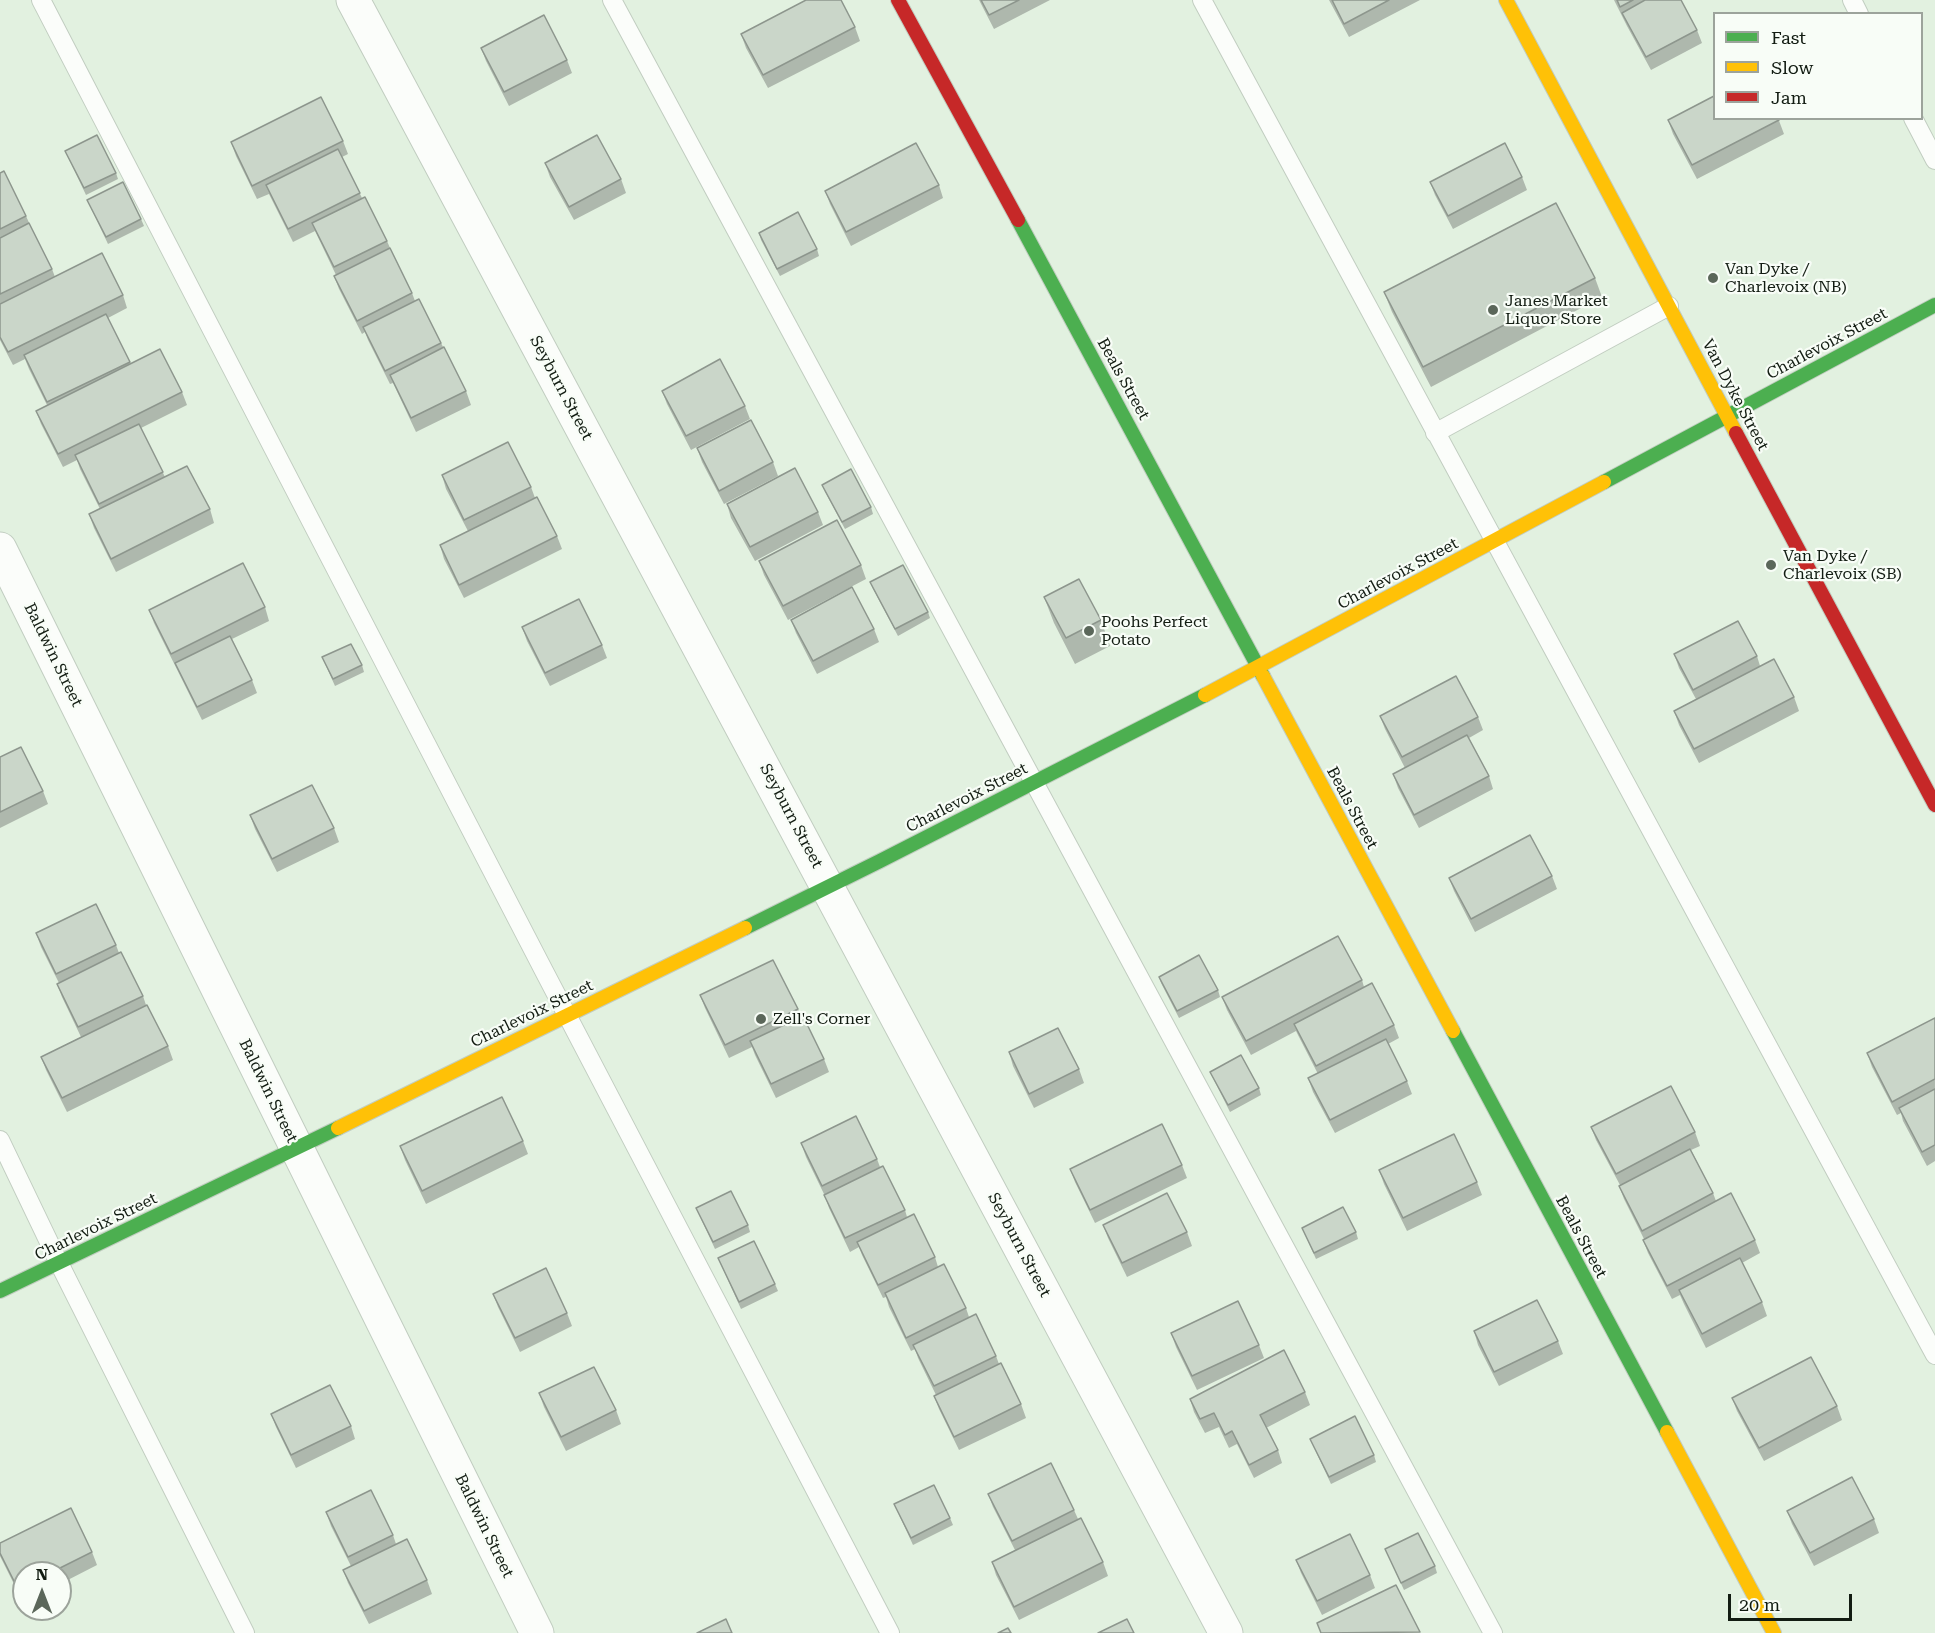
<!DOCTYPE html>
<style>
body{margin:0}
#map{position:relative;width:1935px;height:1633px;overflow:hidden;background:#e2f1e0;font-family:"Roboto Serif",serif}
canvas{display:block}
.legend{position:absolute;left:1713px;top:12px;width:210px;height:108px;box-sizing:border-box;background:#f8fdf7;border:2px solid #9ca39b;margin:0;padding:8px 10px;list-style:none;font-size:18px;color:#121c12}
.legend li{display:flex;align-items:center;gap:12px;height:30px}
.legend b{width:30px;border:2px solid #9ca39b}
.north{position:absolute;left:12px;top:1561px;width:60px;height:60px;box-sizing:border-box;background:#f8fdf7;border:2px solid #9ca39b;border-radius:50%;rotate:0deg;font-size:16px;font-weight:700;line-height:24px;text-align:center;color:#121c12}
.north::after{content:'';display:block;margin:auto;width:21px;height:27px;background:#5b675a;clip-path:polygon(50% 0,100% 100%,50% 72%,0 100%)}
.scale{position:absolute;left:1728px;top:1594px;width:124px;height:27px;box-sizing:border-box;border:3px solid #121c12;border-top:0;padding-left:8px;font-size:18px;line-height:21px;white-space:nowrap;color:#121c12;-webkit-text-stroke:4px #f8fdf7;paint-order:stroke}
</style>
<div id="map">
<canvas width="1935" height="1633"></canvas>
<ul class="legend">
<li><b style="height:8px;background:#4caf50"></b>Fast</li>
<li><b style="height:8px;background:#ffc107"></b>Slow</li>
<li><b style="height:8px;background:#c62828"></b>Jam</li>
</ul>
<div class="north">N</div>
<div class="scale">20 m</div>
</div>
<script>
const context = document.querySelector('canvas').getContext('2d');
context.lineJoin = 'round';
const poly = rows => new Path2D(rows.map(r => 'M' + r).join(''));
function stroke(path, color, width, dash) { context.strokeStyle = color; context.lineWidth = width; context.lineCap = dash ? 'butt' : 'round'; context.setLineDash(dash || []); context.stroke(path); }
function fillPath(path, color) { context.fillStyle = color; context.fill(path, 'evenodd'); }
function label(font, color, halo, rows, align = 'center') {
  context.font = font + ' "Roboto Serif",serif'; context.lineWidth = 4.5; context.setLineDash([]); context.textBaseline = 'middle'; context.strokeStyle = halo; context.fillStyle = color; for (const [text, x, y, turn = 0] of rows) {
    context.save(); context.translate(x, y); context.rotate((+turn || 0) * Math.PI / 180); context.textAlign = isNaN(turn) ? turn : align; if (halo) context.strokeText(text, 0, 0); context.fillText(text, 0, 0); context.restore();
  }
}
const lane = poly([
 [41,0,544,971,890,1633],
 [612,0,1493,1633],
 [1202,0,1935,1355],
 [1852,0,1859,14],
 [1913,118,1935,160],
 [1435,433,1669,306],
 [0,1140,59,1263,245,1633]
]);
const street = poly([
 [353,0,1226,1633],
 [0,549,537,1633]
]);
const fast = poly([
 [1018,220,1263,676],
 [1604,482,1935,305],
 [745,928,880,861,1205,695],
 [1453,1031,1667,1432],
 [0,1291,338,1128]
]);
const slow = poly([
 [1506,0,1736,433],
 [1263,676,1453,1031],
 [1205,695,1604,482],
 [338,1128,745,928],
 [1667,1432,1774,1633]
]);
const jam = poly([
 [898,0,1018,220],
 [1736,433,1935,805]
]);
stroke(lane, '#c1cdc0', 20);
stroke(street, '#c1cdc0', 35);
stroke(fast, '#c1cdc0', 16);
stroke(slow, '#c1cdc0', 16);
stroke(jam, '#c1cdc0', 16);
stroke(lane, '#fbfdfa', 18);
stroke(street, '#fbfdfa', 33);
stroke(fast, '#4caf50', 14);
stroke(slow, '#ffc107', 14);
stroke(jam, '#c62828', 14);
fillPath(poly([
 [979,0,1050,0,994,29],
 [1329,0,1420,0,1349,37],
 [1614,0,1681,0,1697,30,1702,43,1651,70,1627,26],
 [855,27,860,41,768,88,746,48,741,34],
 [481,48,567,60,572,73,509,106,486,61],
 [1778,118,1784,134,1697,179,1673,134,1668,120],
 [343,141,348,154,342,157,362,198,387,241,390,248,412,293,415,301,441,343,466,391,471,405,416,432,393,383,390,384,368,340,365,332,362,334,339,289,334,276,336,275,315,231,293,242,269,194,257,199,236,156,231,142],
 [65,151,116,173,118,179,86,195],
 [545,163,621,179,626,193,574,220,550,177],
 [0,173,26,216,30,225,52,269,55,277,123,295,127,308,108,318,130,364,182,392,187,405,141,428,165,477,210,509,214,523,116,572,94,528,89,514,100,509,80,469,77,460,63,467,41,424,36,411,47,405,29,369,25,359,13,365,0,340],
 [1522,177,1527,190,1453,229,1435,195,1430,182],
 [939,185,943,198,851,246,830,204,825,191],
 [87,200,141,219,144,226,108,244],
 [759,233,817,249,819,256,780,276,761,240],
 [1595,278,1602,297,1431,387,1392,312,1384,292],
 [662,391,745,406,750,419,691,450,667,404],
 [697,448,773,462,778,476,724,504,702,462],
 [442,475,531,487,535,498,557,536,562,549,464,598,444,559,440,545,468,531,446,489],
 [822,485,871,507,873,514,845,529,825,492],
 [727,504,818,512,823,525,755,561,731,518],
 [759,561,861,565,866,579,788,620,764,575],
 [870,582,928,612,930,618,898,636,873,589],
 [1044,597,1101,620,1110,646,1075,664,1054,623],
 [265,607,269,621,232,639,252,680,257,693,202,720,154,623,149,610],
 [791,620,874,629,879,642,817,674,796,633],
 [522,627,602,645,607,658,550,686,527,641],
 [1674,654,1757,656,1760,666,1794,697,1799,711,1699,763,1679,725,1674,711,1696,699,1679,668],
 [322,657,362,665,364,672,335,686],
 [1380,716,1478,717,1483,730,1469,738,1489,776,1493,789,1419,828,1398,788,1393,774,1405,768,1385,729],
 [0,757,43,791,48,804,0,828],
 [250,815,334,828,339,842,277,872,255,829],
 [1552,876,1557,889,1475,932,1454,891,1449,878],
 [36,933,116,945,119,953,143,996,146,1005,168,1046,173,1060,67,1112,46,1070,41,1057,81,1037,62,997,57,984,59,983,41,947],
 [1159,977,1218,990,1220,997,1179,1018,1161,983],
 [1362,980,1364,987,1394,1025,1399,1038,1388,1044,1407,1081,1412,1094,1335,1133,1313,1092,1308,1078,1318,1074,1299,1037,1296,1031,1251,1055,1227,1010,1222,997],
 [700,995,798,1009,801,1017,824,1059,829,1072,776,1098,755,1055,752,1047,729,1058,705,1008],
 [1935,1018,1935,1161,1927,1166,1903,1121,1901,1113,1897,1115,1872,1067,1867,1053],
 [1009,1052,1079,1069,1084,1083,1034,1108,1013,1066],
 [1210,1072,1259,1088,1261,1095,1230,1112],
 [1591,1127,1695,1132,1700,1146,1691,1150,1713,1193,1716,1201,1755,1240,1760,1253,1742,1263,1762,1302,1767,1316,1706,1348,1684,1304,1680,1295,1672,1299,1648,1253,1643,1240,1644,1239,1624,1199,1619,1186,1620,1185,1596,1140],
 [523,1141,528,1154,426,1204,405,1160,400,1146],
 [801,1143,877,1159,880,1167,905,1210,907,1217,935,1257,938,1267,966,1308,969,1317,996,1356,999,1364,1021,1404,1026,1418,959,1450,939,1409,934,1396,936,1395,918,1358,915,1349,911,1351,889,1307,886,1297,883,1298,862,1255,859,1247,850,1252,829,1208,824,1194,806,1157],
 [1182,1165,1187,1178,1095,1223,1075,1182,1070,1169],
 [1379,1170,1477,1182,1482,1195,1407,1231,1384,1184],
 [696,1208,748,1225,750,1232,715,1249],
 [1103,1225,1187,1232,1192,1246,1127,1277,1108,1238],
 [1302,1228,1356,1232,1358,1239,1316,1259],
 [718,1258,775,1284,778,1291,741,1309],
 [493,1294,567,1313,572,1326,520,1352,498,1307],
 [1474,1331,1558,1341,1563,1354,1499,1386,1478,1345],
 [1171,1333,1259,1345,1264,1358,1197,1390,1176,1347],
 [1305,1392,1310,1405,1266,1428,1278,1450,1282,1463,1254,1478,1237,1444,1229,1448,1219,1427,1205,1433,1194,1412,1190,1399],
 [539,1393,616,1410,621,1424,566,1451,544,1407],
 [1732,1398,1837,1406,1842,1420,1764,1461,1737,1411],
 [271,1414,351,1426,355,1439,296,1468,276,1427],
 [1310,1439,1374,1455,1376,1462,1331,1484],
 [988,1494,1074,1510,1078,1519,1103,1562,1108,1576,1019,1620,996,1575,992,1562,1015,1550,993,1507],
 [894,1504,950,1518,953,1525,913,1545],
 [1787,1511,1874,1519,1879,1533,1814,1566,1792,1524],
 [326,1512,393,1535,396,1544,427,1580,432,1594,369,1624,348,1583,343,1570,351,1566,331,1526],
 [0,1543,92,1552,97,1565,60,1584,60,1573,24,1573,24,1601,23,1602,0,1556],
 [1385,1549,1435,1566,1437,1573,1404,1590],
 [1296,1560,1370,1575,1375,1588,1322,1615,1301,1573]
]), '#aeb8ad');
const building = poly([
 [806,0,841,0,855,27,763,75,741,34,806,0],
 [981,0,1019,0,989,15,981,0],
 [1332,0,1389,0,1344,24,1332,0],
 [1617,0,1633,0,1620,7,1617,0],
 [1645,0,1681,0,1697,30,1646,57,1622,13,1645,0],
 [544,15,567,60,504,92,481,48,544,15],
 [1714,96,1714,118,1778,118,1779,120,1692,165,1668,120,1714,96],
 [321,97,343,141,252,186,231,142,321,97],
 [97,135,116,173,84,188,65,151,97,135],
 [597,135,621,179,569,207,545,163,597,135],
 [916,143,939,185,846,232,825,191,916,143],
 [1505,143,1522,177,1448,216,1430,182,1505,143],
 [338,149,360,193,288,229,266,185,338,149],
 [4,171,26,216,0,229,0,173,4,171],
 [123,182,141,219,106,237,87,200,123,182],
 [365,197,387,241,334,267,312,223,365,197],
 [1556,203,1595,278,1423,367,1384,292,1556,203],
 [798,212,817,249,777,269,759,233,798,212],
 [29,223,52,269,0,294,0,238,29,223],
 [390,248,412,293,357,321,334,276,390,248],
 [102,253,123,295,8,352,0,337,0,304,102,253],
 [419,299,441,343,385,371,363,327,419,299],
 [106,314,130,362,47,402,24,355,106,314],
 [444,347,466,391,411,418,390,375,444,347],
 [160,349,182,392,58,454,36,411,160,349],
 [720,359,745,406,686,436,662,391,720,359],
 [751,420,773,462,719,491,697,448,751,420],
 [139,424,163,472,99,504,75,455,139,424],
 [508,442,531,487,464,520,442,475,508,442],
 [187,466,210,509,111,559,89,514,187,466],
 [795,468,818,512,750,547,727,504,795,468],
 [851,469,871,507,842,522,822,485,851,469],
 [537,497,557,536,459,585,440,545,537,497],
 [837,520,861,565,783,606,759,561,837,520],
 [243,563,265,607,171,654,149,610,243,563],
 [903,565,928,612,895,629,870,582,903,565],
 [1079,579,1101,620,1066,638,1044,597,1079,579],
 [852,587,874,629,813,661,791,620,852,587],
 [579,599,602,645,545,673,522,627,579,599],
 [1738,621,1757,656,1693,690,1674,654,1738,621],
 [230,636,252,680,197,707,175,663,230,636],
 [351,644,362,665,333,679,322,657,351,644],
 [1774,659,1794,697,1694,749,1674,711,1774,659],
 [1456,676,1478,717,1402,757,1380,716,1456,676],
 [1467,735,1489,776,1414,815,1393,774,1467,735],
 [21,747,43,791,0,812,0,757,21,747],
 [312,785,334,828,272,859,250,815,312,785],
 [1530,835,1552,876,1471,919,1449,878,1530,835],
 [96,904,116,945,56,974,36,933,96,904],
 [1338,936,1362,980,1246,1041,1222,997,1338,936],
 [121,952,143,996,78,1027,57,984,121,952],
 [1199,955,1218,990,1177,1011,1159,977,1199,955],
 [773,960,798,1009,725,1045,700,995,773,960],
 [1372,983,1394,1025,1316,1066,1294,1024,1372,983],
 [147,1005,168,1046,62,1098,41,1057,147,1005],
 [803,1016,824,1059,771,1084,750,1041,803,1016],
 [1935,1018,1935,1079,1892,1102,1867,1053,1935,1018],
 [1058,1028,1079,1069,1029,1094,1009,1052,1058,1028],
 [1386,1039,1407,1081,1330,1120,1308,1078,1386,1039],
 [1241,1055,1259,1088,1228,1105,1210,1072,1241,1055],
 [1671,1086,1695,1132,1616,1174,1591,1127,1671,1086],
 [1935,1089,1935,1145,1922,1152,1899,1108,1935,1089],
 [502,1097,523,1141,422,1191,400,1146,502,1097],
 [856,1116,877,1159,822,1186,801,1143,856,1116],
 [1162,1124,1182,1165,1090,1210,1070,1169,1162,1124],
 [1454,1134,1477,1182,1403,1218,1379,1170,1454,1134],
 [1690,1149,1713,1193,1642,1231,1619,1186,1690,1149],
 [883,1166,905,1210,845,1238,824,1195,883,1166],
 [731,1191,748,1225,713,1242,696,1208,731,1191],
 [1167,1193,1187,1232,1122,1263,1103,1225,1167,1193],
 [1731,1193,1755,1240,1667,1286,1643,1240,1731,1193],
 [1343,1207,1356,1232,1314,1253,1302,1228,1343,1207],
 [914,1214,935,1257,878,1285,857,1242,914,1214],
 [754,1241,775,1284,739,1302,718,1258,754,1241],
 [1740,1258,1762,1302,1702,1334,1679,1290,1740,1258],
 [944,1264,966,1308,906,1338,885,1293,944,1264],
 [546,1268,567,1313,515,1338,493,1294,546,1268],
 [1537,1300,1558,1341,1494,1372,1474,1331,1537,1300],
 [1238,1301,1259,1345,1192,1376,1171,1333,1238,1301],
 [976,1314,996,1356,934,1386,913,1345,976,1314],
 [1284,1350,1305,1392,1260,1415,1278,1450,1249,1465,1232,1431,1225,1435,1214,1413,1200,1419,1190,1399,1284,1350],
 [1811,1357,1837,1406,1759,1448,1732,1398,1811,1357],
 [1001,1363,1021,1404,954,1437,934,1396,1001,1363],
 [594,1367,616,1410,561,1437,539,1393,594,1367],
 [330,1385,351,1426,291,1455,271,1414,330,1385],
 [1355,1416,1374,1455,1329,1477,1310,1439,1355,1416],
 [1051,1463,1074,1510,1012,1541,988,1494,1051,1463],
 [1852,1477,1874,1519,1810,1553,1787,1511,1852,1477],
 [934,1485,950,1518,911,1538,894,1504,934,1485],
 [371,1490,393,1535,348,1557,326,1512,371,1490],
 [71,1508,92,1552,50,1573,24,1573,24,1586,18,1589,0,1553,0,1543,71,1508],
 [1081,1518,1103,1562,1014,1607,992,1562,1081,1518],
 [1418,1533,1435,1566,1401,1583,1385,1549,1418,1533],
 [1350,1534,1370,1575,1317,1601,1296,1560,1350,1534],
 [407,1539,427,1580,364,1611,343,1570,407,1539],
 [1396,1585,1420,1632,1321,1633,1317,1623,1396,1585],
 [726,1619,732,1633,697,1633,726,1619],
 [1127,1619,1134,1633,1098,1633,1127,1619],
 [1008,1628,1011,1633,998,1633,1008,1628]
]);
fillPath(building, '#cad6c9');
stroke(building, '#8d968d', 1.5);
for (const [x, y, r, color] of [
 [1713,278,6,"#5b675a"],
 [1493,310,6,"#5b675a"],
 [1771,565,6,"#5b675a"],
 [1089,631,6,"#5b675a"],
 [761,1019,6,"#5b675a"]
]) { const dot = new Path2D(); dot.arc(x, y, r, 0, 2 * Math.PI); context.fillStyle = color; context.fill(dot); stroke(dot, '#f8fdf7', 2); }
label('16px', '#121c12', '#f8fdf7', [
 ["Van Dyke /",1725,269],
 ["Charlevoix (NB)",1725,287],
 ["Janes Market",1505,301],
 ["Liquor Store",1505,319],
 ["Van Dyke /",1783,556],
 ["Charlevoix (SB)",1783,574],
 ["Poohs Perfect",1101,622],
 ["Potato",1101,640],
 ["Zell's Corner",773,1019]
], 'left');
label('16px', '#121c12', '#f8fdf7', [
 ["Charlevoix Street",1827,344,-28],
 ["Beals Street",1123,379,61],
 ["Seyburn Street",561,388,62],
 ["Van Dyke Street",1735,395,62],
 ["Charlevoix Street",1398,574,-28],
 ["Baldwin Street",53,655,64],
 ["Charlevoix Street",967,798,-27],
 ["Beals Street",1352,808,62],
 ["Seyburn Street",791,816,62],
 ["Charlevoix Street",532,1014,-26],
 ["Baldwin Street",268,1091,64],
 ["Charlevoix Street",96,1227,-26],
 ["Beals Street",1581,1237,62],
 ["Seyburn Street",1019,1245,62],
 ["Baldwin Street",484,1526,64]
]);
</script>
